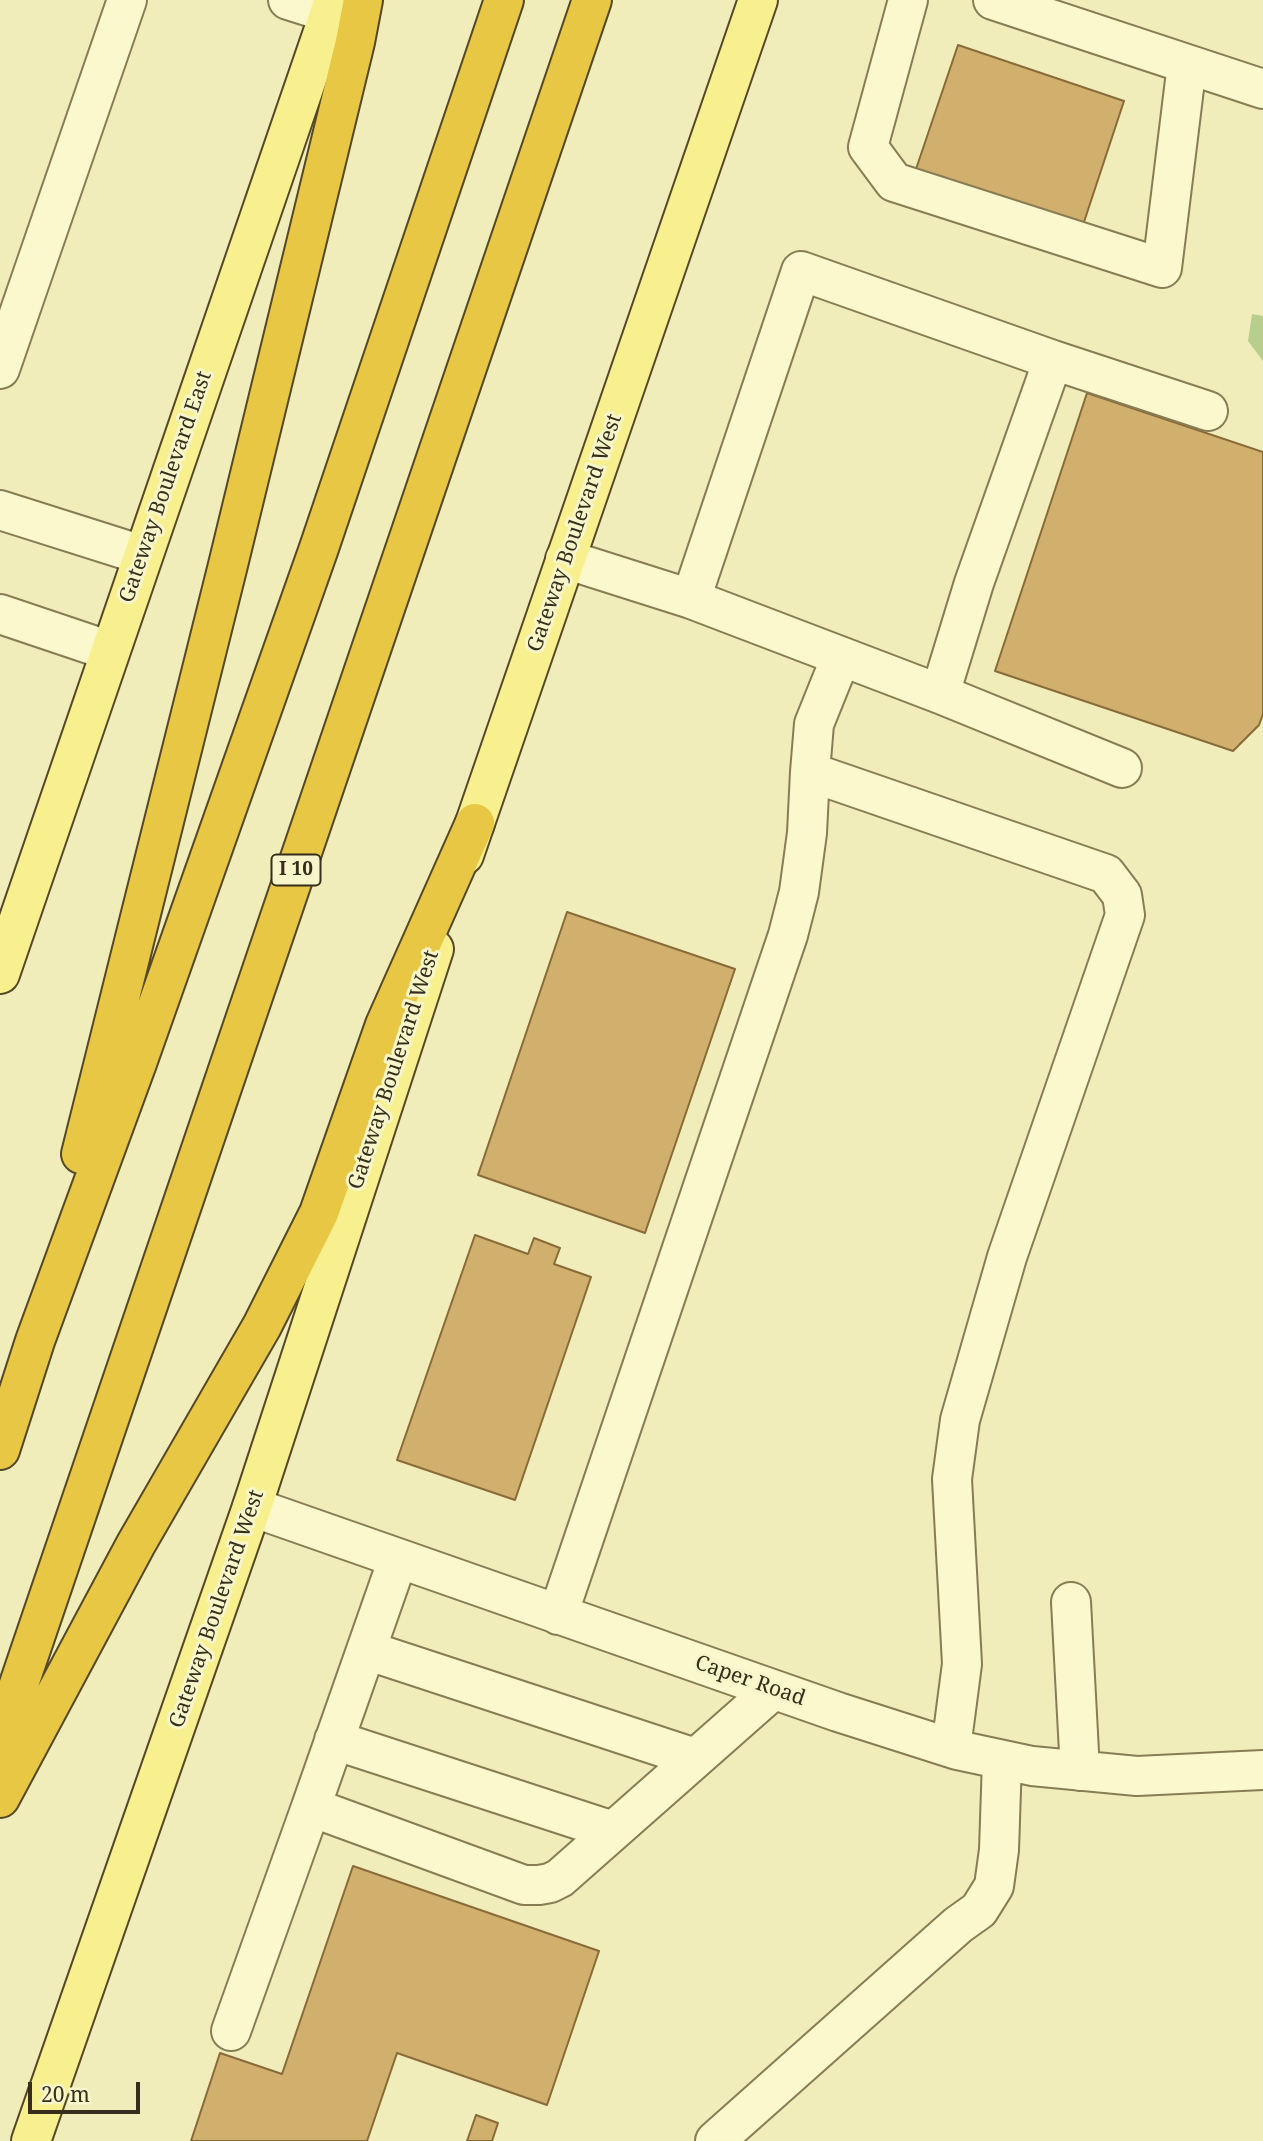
<!DOCTYPE html>
<style>
body{margin:0}
#map{position:relative;width:1263px;height:2141px;overflow:hidden;background:#f0edba;font-family:"Noto Serif",serif}
canvas{display:block}
.scale{position:absolute;left:28px;top:2082px;width:112px;height:32px;box-sizing:border-box;border:4px solid #362e1a;border-top:0;padding-left:9px;font-size:21px;line-height:24px;white-space:nowrap;color:#362e1a;-webkit-text-stroke:5px #f7f5ca;paint-order:stroke}
</style>
<div id="map">
<canvas width="1263" height="2141"></canvas>
<div class="scale">20 m</div>
</div>
<script>
const context = document.querySelector('canvas').getContext('2d');
context.lineJoin = 'round';
function fillPath(path, color) { context.fillStyle = color; context.fill(path, 'evenodd'); }
const poly = rows => new Path2D(rows.map(r => 'M' + r).join(''));
function stroke(path, color, width, dash) { context.strokeStyle = color; context.lineWidth = width; context.lineCap = dash ? 'butt' : 'round'; context.setLineDash(dash || []); context.stroke(path); }
function label(font, color, halo, rows, align = 'center') {
  context.font = font + ' "Noto Serif",serif'; context.lineWidth = 6; context.setLineDash([]); context.textBaseline = 'middle'; context.strokeStyle = halo; context.fillStyle = color; for (const [text, x, y, turn = 0] of rows) {
    context.save(); context.translate(x, y); context.rotate((+turn || 0) * Math.PI / 180); context.textAlign = isNaN(turn) ? turn : align; if (halo) context.strokeText(text, 0, 0); context.fillText(text, 0, 0); context.restore();
  }
}
fillPath(poly([
 [1252,314,1263,316,1263,361,1248,341]
]), '#b7ce8e');
const building = poly([
 [958,45,1124,101,1082,228,915,172,958,45],
 [1087,393,1263,452,1263,714,1259,725,1233,751,995,671,1087,393],
 [567,912,735,969,645,1233,478,1175,567,912],
 [475,1235,528,1254,534,1238,560,1248,554,1264,591,1277,515,1500,397,1460,475,1235],
 [353,1866,599,1951,547,2105,397,2053,367,2141,191,2141,220,2053,282,2074,353,1866],
 [476,2115,498,2123,492,2141,467,2141,476,2115]
]);
fillPath(building, '#d1af6d');
stroke(building, '#886b38', 2);
const minor = poly([
 [288,0,329,13],
 [908,0,868,147,894,182,1162,268,1187,64],
 [993,0,1263,89],
 [1053,360,1208,411],
 [0,369,127,0],
 [0,510,142,555],
 [565,559,691,599,940,694,1122,768],
 [691,599,801,271,1053,360,974,583,940,694],
 [0,614,110,651],
 [841,657,814,724,810,772,1106,874,1122,895,1125,915,1007,1257,960,1420,952,1479,962,1664,951,1748],
 [252,1507,838,1712,957,1750,1032,1766,1137,1776,1263,1770],
 [398,1559,311,1807,524,1885,539,1885,550,1883,560,1878,773,1690],
 [1071,1602,1080,1771],
 [558,1615,788,935,799,892,807,833,810,772],
 [366,1650,695,1758],
 [334,1740,613,1831],
 [231,2031,311,1807],
 [715,2141,958,1925,979,1910,994,1886,999,1850,1002,1760]
]);
const major = poly([
 [464,855,758,0],
 [0,974,334,0],
 [31,2141,252,1507,434,949]
]);
const highway = poly([
 [81,1154,227,569,355,42,363,0],
 [0,1450,35,1341,137,1063,319,548,504,0],
 [0,1740,592,0],
 [0,1798,136,1544,262,1326,319,1213,385,1025,475,823]
]);
stroke(minor, '#887c54', 42);
stroke(major, '#554829', 42);
stroke(highway, '#554829', 42);
stroke(minor, '#fbf8cd', 38);
stroke(major, '#f8f08e', 38);
stroke(highway, '#e7c743', 38);
for (const [x, y, w] of [
 [296,870,49]
]) { const box = new Path2D(); box.roundRect(x - w / 2, y - 15.5, w, 31, 5); context.fillStyle = '#f7f5ca'; context.fill(box); stroke(box, '#362e1a', 2); }
label('bold 19px', '#362e1a', null, [
 ["I 10",296,870]
]);
label('21px', '#362e1a', '#f7f5ca', [
 ["Gateway Boulevard East",166,487,-71],
 ["Gateway Boulevard West",575,533,-71],
 ["Gateway Boulevard West",394,1070,-72],
 ["Gateway Boulevard West",217,1609,-71],
 ["Caper Road",750,1681,19]
]);
</script>
